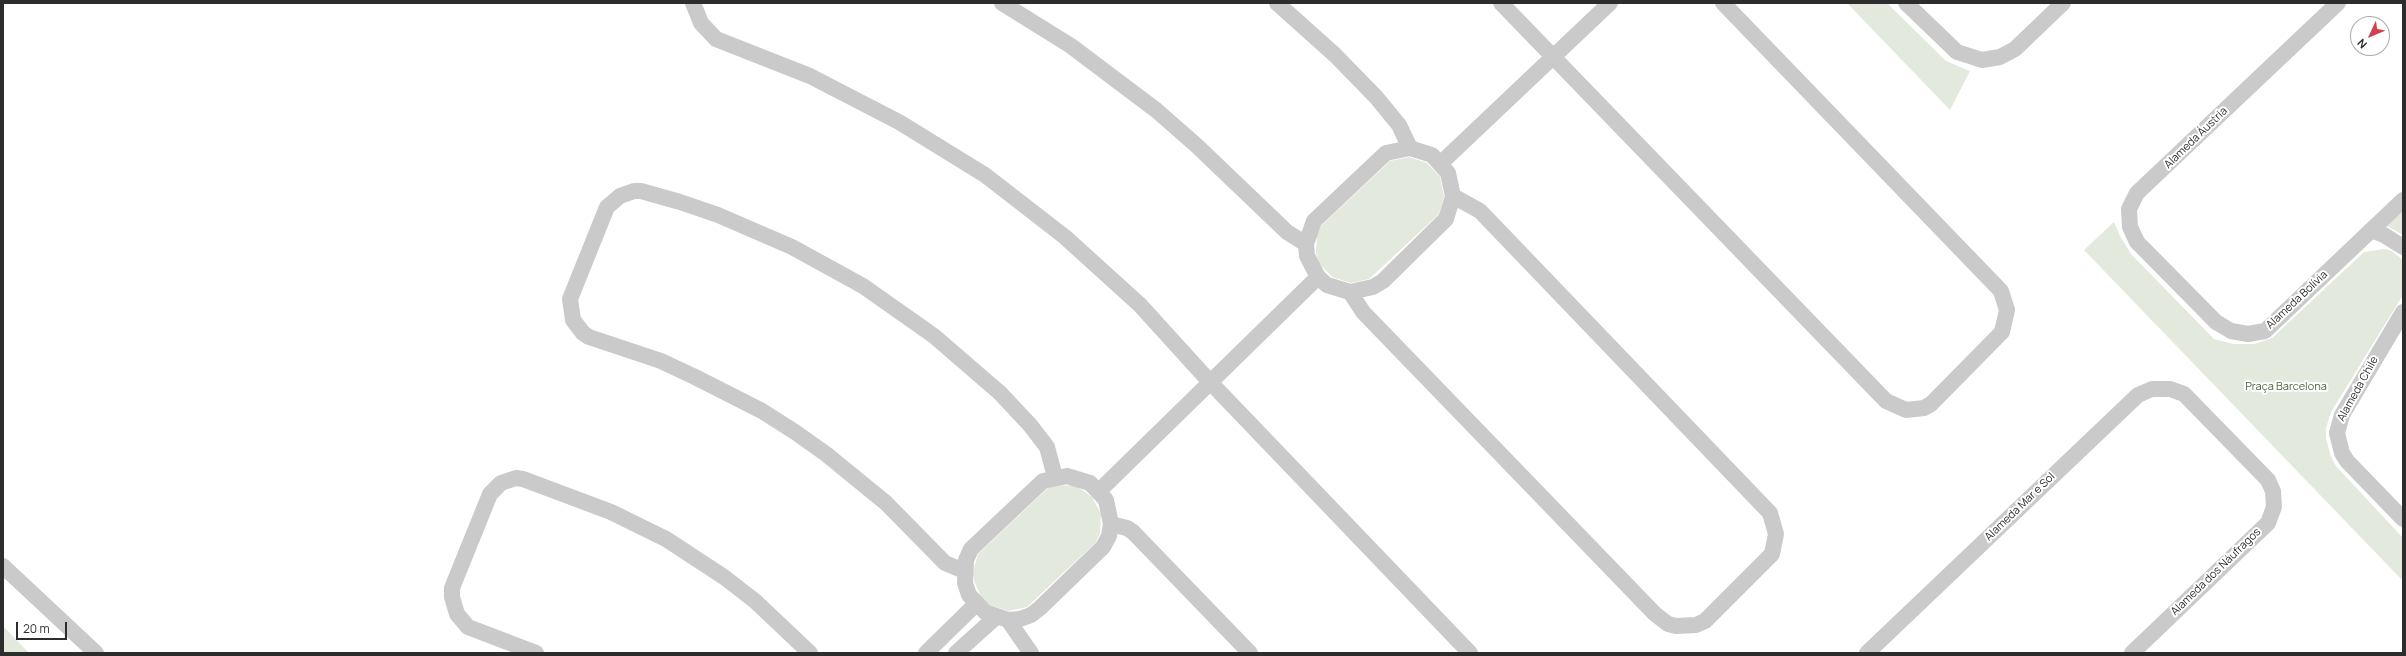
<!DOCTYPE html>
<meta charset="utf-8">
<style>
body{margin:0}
#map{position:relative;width:2406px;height:656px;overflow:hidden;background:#fff;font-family:Manrope,sans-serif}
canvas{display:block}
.frame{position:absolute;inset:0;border:4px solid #2d2d2d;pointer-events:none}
.north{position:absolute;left:2350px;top:16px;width:40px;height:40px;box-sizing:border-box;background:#fff;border:1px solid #ababab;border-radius:50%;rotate:226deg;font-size:11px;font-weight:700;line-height:16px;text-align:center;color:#2d2d2d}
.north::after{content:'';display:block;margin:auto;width:14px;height:18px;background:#d2414f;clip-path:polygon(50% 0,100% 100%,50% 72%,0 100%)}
.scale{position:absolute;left:16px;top:622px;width:51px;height:18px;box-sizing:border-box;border:2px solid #2d2d2d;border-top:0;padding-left:5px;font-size:12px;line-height:14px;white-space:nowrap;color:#2d2d2d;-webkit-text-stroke:3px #fff;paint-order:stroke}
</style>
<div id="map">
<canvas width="2406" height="656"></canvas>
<div class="frame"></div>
<div class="north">N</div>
<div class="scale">20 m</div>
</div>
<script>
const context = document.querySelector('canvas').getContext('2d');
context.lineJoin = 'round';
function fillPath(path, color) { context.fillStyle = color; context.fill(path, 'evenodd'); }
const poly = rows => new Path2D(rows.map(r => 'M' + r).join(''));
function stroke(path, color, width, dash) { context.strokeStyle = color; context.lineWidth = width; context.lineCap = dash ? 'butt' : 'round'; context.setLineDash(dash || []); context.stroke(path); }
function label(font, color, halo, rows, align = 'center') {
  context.font = font + ' Manrope,sans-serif'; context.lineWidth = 4; context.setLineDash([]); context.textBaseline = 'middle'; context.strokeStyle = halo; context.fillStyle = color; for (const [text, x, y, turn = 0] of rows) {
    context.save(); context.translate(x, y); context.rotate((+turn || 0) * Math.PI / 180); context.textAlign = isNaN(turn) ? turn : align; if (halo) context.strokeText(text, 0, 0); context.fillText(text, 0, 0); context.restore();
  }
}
fillPath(poly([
 [1847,3,1887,3,1946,61,1970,71,1950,110],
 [1409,157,1427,163,1440,177,1444,196,1439,214,1369,279,1351,283,1332,277,1319,263,1316,254,1317,235,1321,226,1390,161],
 [2403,211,2403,235,2387,226],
 [2114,222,2120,236,2131,254,2214,339,2234,344,2254,344,2272,338,2364,252,2385,249,2392,251,2403,260,2403,295,2331,412,2326,428,2326,438,2331,457,2336,466,2403,538,2403,581,2084,250],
 [1057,485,1076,486,1092,497,1101,514,1100,533,1096,542,1027,607,1008,611,990,605,982,599,974,581,973,572,978,554,1048,488],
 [3,626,28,652,29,653,3,653]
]), '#e3e9dc');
stroke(poly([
 [693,3,701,23,716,39,810,76,899,122,985,175,1065,237,1140,305,1210,382,1470,653],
 [1002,3,1071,46,1156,110,1196,145,1287,232,1306,244],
 [1277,3,1335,55,1376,97,1399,125,1410,148],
 [1501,3,1886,401,1906,410,1924,408,1931,404,2002,332,2007,310,2001,291,1723,3],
 [1906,3,1957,52,1982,60,2000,57,2015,49,2063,3],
 [2338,3,2137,193,2129,209,2130,227,2137,242,2216,322,2231,331,2248,334,2265,331,2403,200],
 [1410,148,1432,155,1448,173,1453,196,1446,219,1383,281,1373,287,1350,292,1327,285,1318,277,1307,256,1306,244,1314,221,1386,153,1410,148],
 [1441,163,1610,3],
 [2371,230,2384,235,2403,247],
 [1350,292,1363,312,1655,614,1668,624,1676,626,1696,625,1705,621,1772,554,1776,534,1770,513,1480,211,1453,196],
 [2403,312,2342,415,2337,433,2342,453,2347,461,2403,519],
 [1067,476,1090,483,1106,500,1111,524,1109,536,1103,547,1040,608,1031,615,1020,619,1008,620,985,612,969,595,965,583,966,560,971,549,1043,481,1067,476],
 [1099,491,1318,277],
 [1111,524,1127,528,1133,532,1250,653],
 [3,566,96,653],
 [964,571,945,563,886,503,826,454,795,432,762,411,695,377,661,361,589,337,583,333,573,320,570,299,607,207,620,196,634,191,641,191,680,202,718,215,792,247,863,286,934,336,1000,393,1030,425,1047,447,1055,477],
 [1008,620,1031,653],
 [536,653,468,627,457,614,452,597,452,588,490,494,501,483,516,478,523,479,611,512,666,539,724,577,755,601,810,653],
 [926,653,976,604],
 [956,653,996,617],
 [1867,653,2138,395,2152,389,2170,389,2184,394,2268,480,2273,491,2274,507,2268,523,2132,653]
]), '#cacaca', 16);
label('11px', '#2d2d2d', '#fff', [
 ["Alameda Áustria",2196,138,-44],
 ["Alameda Bolívia",2297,300,-43],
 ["Alameda Chile",2358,389,-61],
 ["Alameda Mar e Sol",2020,507,-44],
 ["Alameda dos Náufragos",2216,572,-44]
]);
label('11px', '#51643f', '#fff', [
 ["Praça Barcelona",2286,387]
]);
</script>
